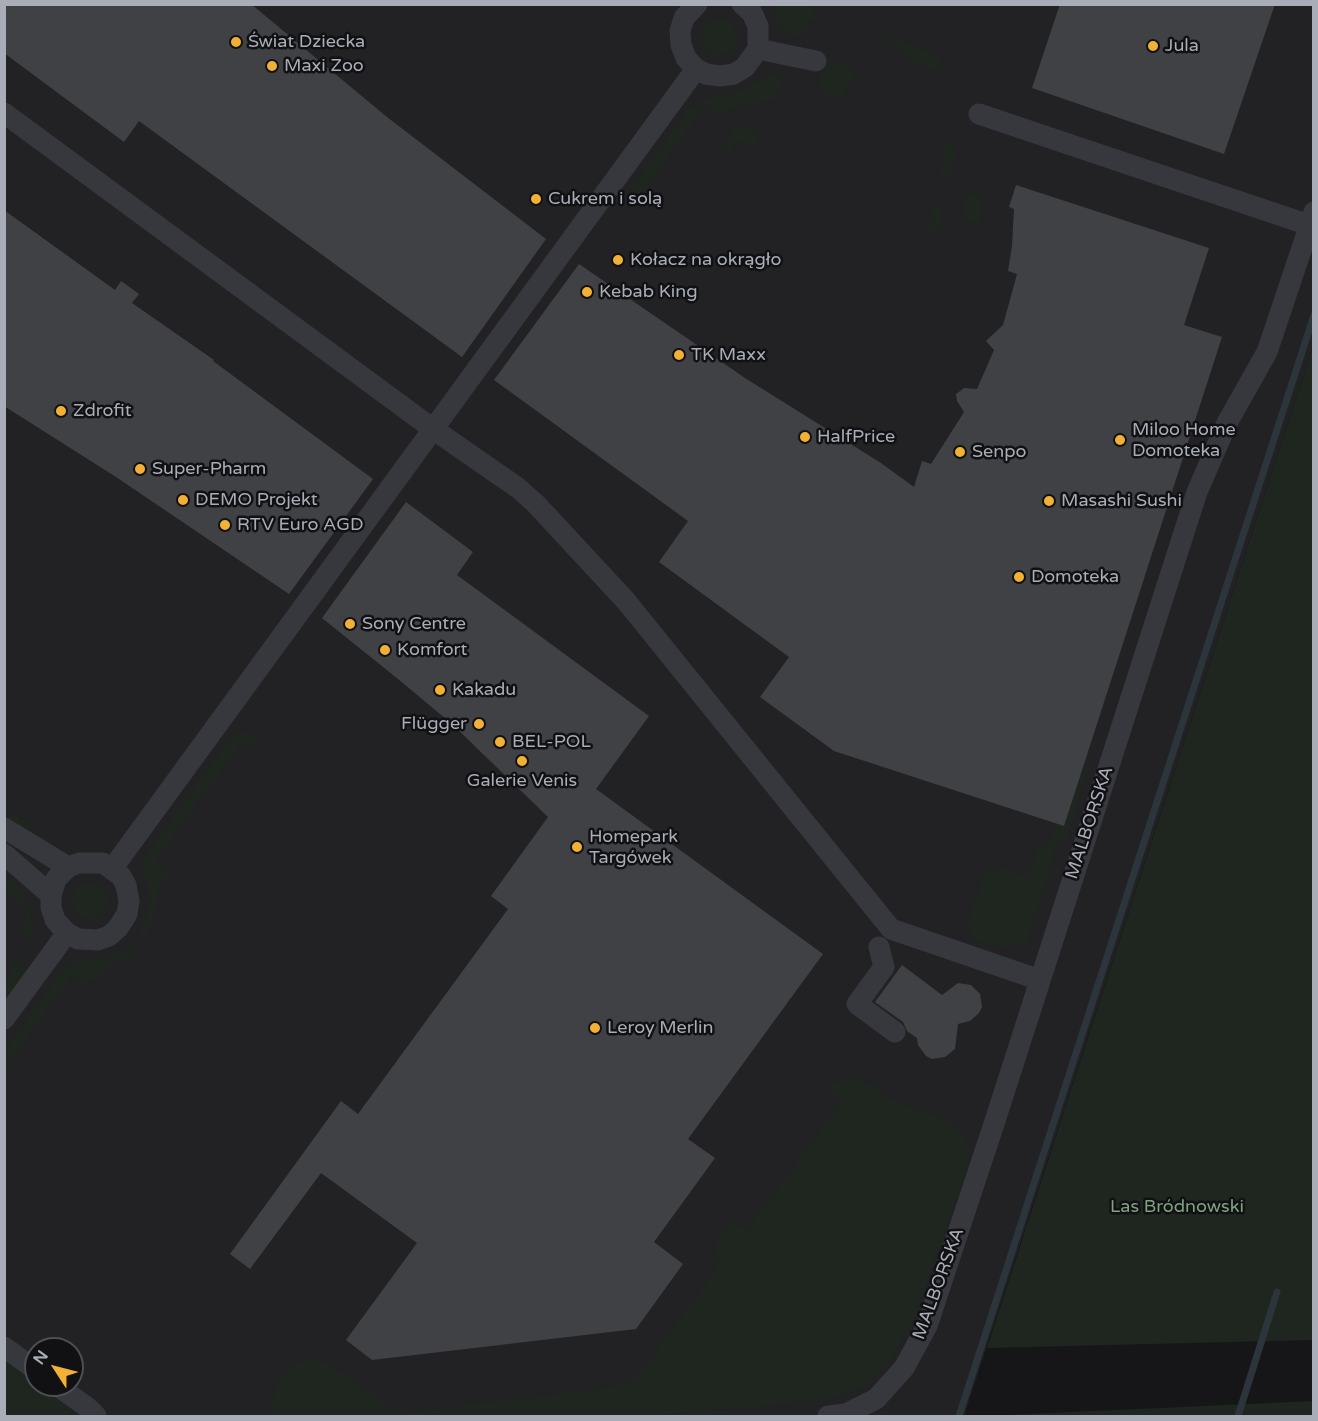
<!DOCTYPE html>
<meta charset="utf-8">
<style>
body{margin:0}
#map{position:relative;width:1318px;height:1421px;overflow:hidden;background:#161618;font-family:"Varela Round",sans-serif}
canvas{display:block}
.frame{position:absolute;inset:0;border:6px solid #a8adb8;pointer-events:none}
.north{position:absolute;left:24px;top:1337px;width:60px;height:60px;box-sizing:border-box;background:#111113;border:2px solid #4d4f55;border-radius:50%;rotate:306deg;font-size:16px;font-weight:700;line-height:24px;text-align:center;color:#a8adb8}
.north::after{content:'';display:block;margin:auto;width:21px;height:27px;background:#f2b134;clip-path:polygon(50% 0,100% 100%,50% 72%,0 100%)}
</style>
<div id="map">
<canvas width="1318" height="1421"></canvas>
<div class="frame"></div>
<div class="north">N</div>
</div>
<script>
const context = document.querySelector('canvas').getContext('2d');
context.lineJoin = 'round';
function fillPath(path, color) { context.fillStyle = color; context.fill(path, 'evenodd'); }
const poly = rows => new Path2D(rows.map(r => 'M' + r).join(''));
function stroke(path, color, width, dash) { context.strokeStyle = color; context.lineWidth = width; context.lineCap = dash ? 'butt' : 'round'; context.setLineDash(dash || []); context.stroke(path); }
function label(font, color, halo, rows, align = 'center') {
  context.font = font + ' "Varela Round",sans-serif'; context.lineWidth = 5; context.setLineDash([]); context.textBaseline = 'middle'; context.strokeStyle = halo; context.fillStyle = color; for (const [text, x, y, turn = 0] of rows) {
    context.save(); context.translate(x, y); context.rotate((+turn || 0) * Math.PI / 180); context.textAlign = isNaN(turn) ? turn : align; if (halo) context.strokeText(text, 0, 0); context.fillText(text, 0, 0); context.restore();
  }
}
fillPath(poly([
 [5,5,1313,5,1313,346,964,1416,5,1416],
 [36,1349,72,1349,72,1385,36,1385]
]), '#222225');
fillPath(poly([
 [773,5,812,5,817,19,809,20,806,31,801,35,795,36,787,33,780,27,776,20],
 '701 37a18 18 0 1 1 36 0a18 18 0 1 1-36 0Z',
 [879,34,941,56,936,72,923,67],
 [830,61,838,62,857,75,838,101,822,89,819,83,825,65],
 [770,75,776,75,781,78,781,87,775,90,777,98,730,109,719,115,698,100,741,91],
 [692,105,701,111,634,204,625,198],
 [740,127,747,128,760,137,751,149,738,140,729,153,725,147,727,139,732,131],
 [949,143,955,147,957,153,950,174,943,175,938,174,947,160,940,155],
 [966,193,983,197,980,222,962,223],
 [938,201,942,207,941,226,935,233,931,233,927,231,936,218,929,213],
 [1313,346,1313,1340,987,1348],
 [245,732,258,741,254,749,243,741,155,861,169,872,159,889,155,915,145,938,139,934,149,911,150,897,143,871,144,861,147,854,235,733],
 [1082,768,1088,770,1065,843,1058,842,1026,944,1008,947,1007,950,976,940,969,930,968,921,982,878,990,871,996,869,1005,869,1028,876,1039,844,1048,847,1056,823],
 [4,809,32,825,27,833,5,819],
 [7,878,25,895,35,937,35,940,19,963,27,970,5,1000,5,979,34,938,20,929,26,920,24,905,5,890,5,880],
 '72 901a18 18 0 1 1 36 0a18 18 0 1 1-36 0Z',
 [130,945,136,949,134,951,86,985,72,975,5,1068,5,1051,65,967,76,960,101,960,111,957],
 [847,1079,863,1080,898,1103,942,1118,960,1130,969,1145,966,1172,915,1319,892,1357,868,1385,830,1400,643,1416,275,1416,272,1409,277,1386,286,1370,297,1363,317,1359,335,1368,399,1413,610,1388,635,1380,712,1276,718,1262,715,1244,732,1221,747,1231,842,1101,826,1091,834,1083],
 [4,1360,36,1385,81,1416,5,1416],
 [1313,1401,1313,1416,984,1416]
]), '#1e261f');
stroke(poly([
 [959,1416,1314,315],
 [1238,1416,1277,1292]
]), '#2c353c', 7);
fillPath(poly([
 [4,4,251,4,387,117,546,239,462,357,139,121,124,142,4,53],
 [1060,4,1275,4,1224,154,1032,88],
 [1016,185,1209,248,1184,325,1222,337,1064,826,834,751,760,697,789,657,659,562,688,521,494,380,579,264,745,378,881,463,914,487,922,461,931,464,964,412,957,401,956,394,964,388,977,389,994,350,986,341,1003,325,1017,274,1008,271,1012,246,1014,209,1009,207],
 [4,210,115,290,121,281,139,294,132,303,214,360,213,361,373,479,289,594,116,477,4,406],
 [406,502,473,552,457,575,649,716,596,789,823,954,688,1139,715,1158,654,1242,683,1264,636,1329,372,1360,346,1340,417,1243,321,1173,250,1269,230,1254,341,1101,358,1114,508,909,491,896,548,817,452,724,398,679,322,618],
 [902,965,942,995,958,983,971,985,980,994,982,1007,979,1013,970,1021,958,1024,955,1049,945,1057,932,1059,926,1056,918,1045,917,1038,907,1031,903,1022,875,1002]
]), '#404145');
stroke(poly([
 [697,4,684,18,680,31,681,45,686,58,696,69,706,74,720,76,734,74,745,67,758,49,758,26,752,13,742,4],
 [758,49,816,61],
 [4,113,433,429,518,488,536,504,626,601,891,929,1040,980],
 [979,114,1309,225],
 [4,828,68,867],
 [4,854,51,895,51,907,55,920,67,933,78,939,98,940,109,936,118,928,127,914,129,901,126,885,121,876,103,863,79,863,68,867,56,879,51,895],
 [112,869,696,69],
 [879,947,884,967,857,1004,895,1032],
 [4,1019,67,933],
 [4,1347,36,1370],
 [56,1385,87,1407,96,1416],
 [828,1416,846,1414,876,1399,904,1368,927,1326,994,1124,1197,492,1227,423,1267,352,1314,212]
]), '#37383d', 21);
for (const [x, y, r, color] of [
 [236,42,6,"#f2b134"],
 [1153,46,6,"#f2b134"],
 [272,66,6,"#f2b134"],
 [536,199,6,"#f2b134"],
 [618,260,6,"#f2b134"],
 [587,292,6,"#f2b134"],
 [679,355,6,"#f2b134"],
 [61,411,6,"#f2b134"],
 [805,437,6,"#f2b134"],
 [1120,440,6,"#f2b134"],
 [960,452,6,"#f2b134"],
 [140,469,6,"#f2b134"],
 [183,500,6,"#f2b134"],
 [1049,501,6,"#f2b134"],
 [225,525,6,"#f2b134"],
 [1019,577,6,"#f2b134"],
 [350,624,6,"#f2b134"],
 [385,650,6,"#f2b134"],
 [440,690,6,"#f2b134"],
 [479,724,6,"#f2b134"],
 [500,742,6,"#f2b134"],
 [522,761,6,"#f2b134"],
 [577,847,6,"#f2b134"],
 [595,1028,6,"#f2b134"]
]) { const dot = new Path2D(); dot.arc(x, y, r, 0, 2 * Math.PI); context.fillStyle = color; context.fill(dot); stroke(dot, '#111113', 2); }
label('18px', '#a8adb8', '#111113', [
 ["Świat Dziecka",248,42],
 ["Jula",1165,46],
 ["Maxi Zoo",284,66],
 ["Cukrem i solą",548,199],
 ["Kołacz na okrągło",630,260],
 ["Kebab King",599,292],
 ["TK Maxx",691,355],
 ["Zdrofit",73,411],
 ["Miloo Home",1132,430],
 ["Domoteka",1132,451],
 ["HalfPrice",817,437],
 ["Senpo",972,452],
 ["Super-Pharm",152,469],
 ["DEMO Projekt",195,500],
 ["Masashi Sushi",1061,501],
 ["RTV Euro AGD",237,525],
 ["Domoteka",1031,577],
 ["Sony Centre",362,624],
 ["Komfort",397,650],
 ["Kakadu",452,690],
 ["Flügger",467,724,"right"],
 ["BEL-POL",512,742],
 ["Galerie Venis",522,781,"center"],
 ["Homepark",589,837],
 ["Targówek",589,858],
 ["Leroy Merlin",607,1028]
], 'left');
label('18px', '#a8adb8', '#111113', [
 ["MALBORSKA",1090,823,-72],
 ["MALBORSKA",939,1284,-70]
]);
label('18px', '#7fa381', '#111113', [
 ["Las Bródnowski",1177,1207]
]);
</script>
